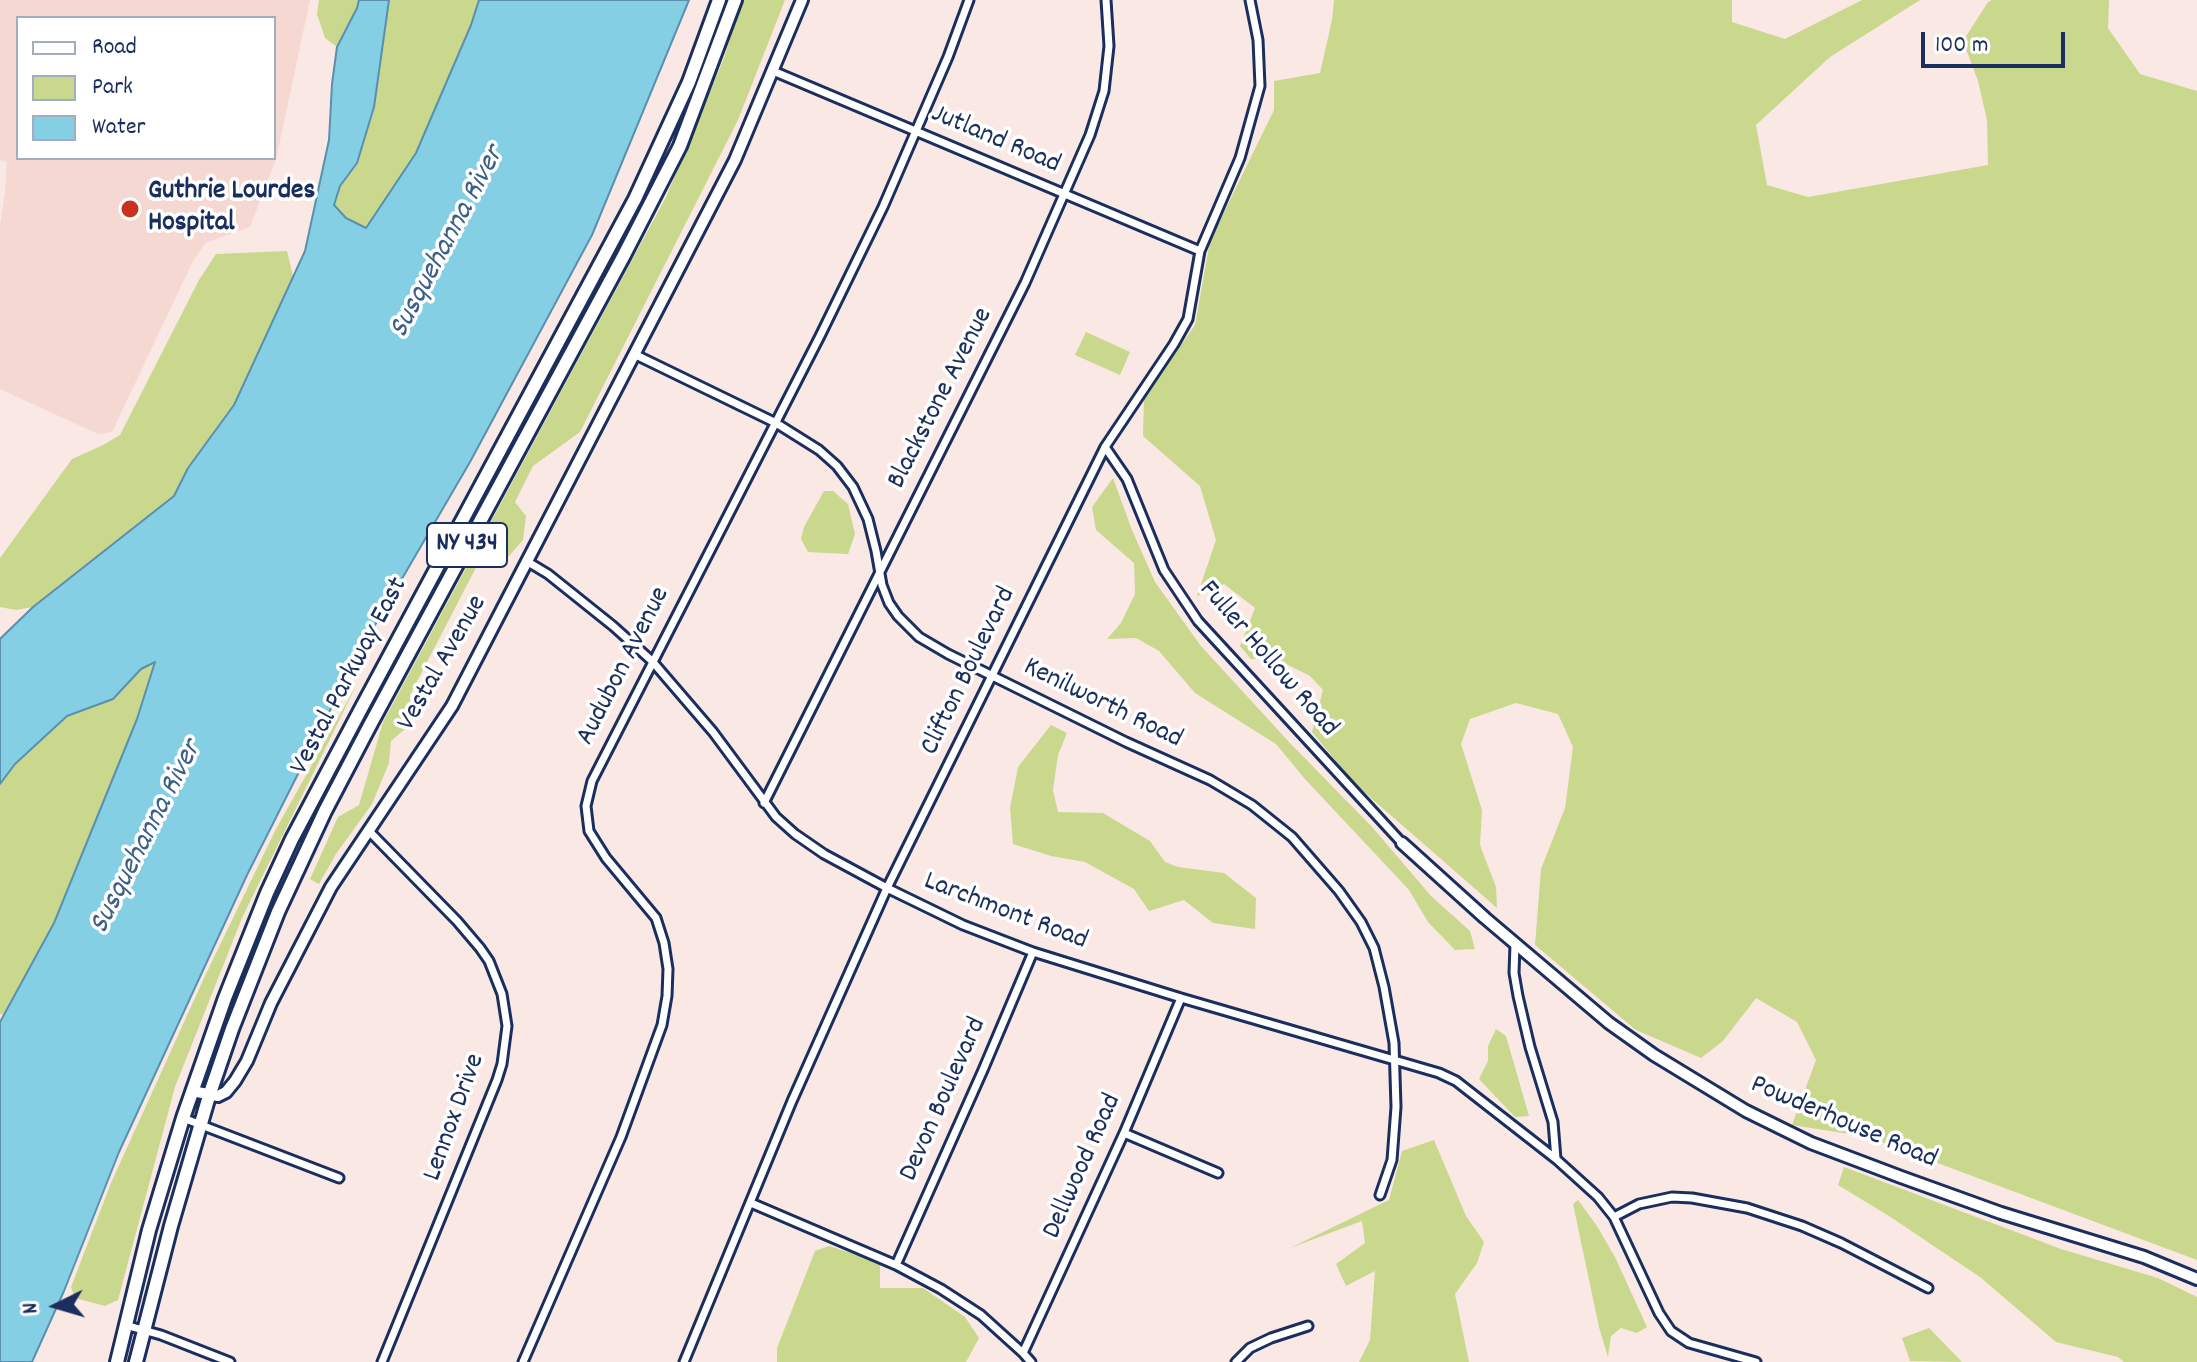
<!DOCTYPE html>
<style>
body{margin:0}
#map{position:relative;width:2197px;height:1362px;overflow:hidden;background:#fae8e5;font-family:Dekko,sans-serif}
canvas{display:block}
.legend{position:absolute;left:16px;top:16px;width:260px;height:144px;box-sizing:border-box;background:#fff;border:2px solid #a4acbf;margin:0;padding:10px 14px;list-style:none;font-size:24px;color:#1b2f5e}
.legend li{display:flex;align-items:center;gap:16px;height:40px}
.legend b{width:40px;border:2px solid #a4acbf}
.north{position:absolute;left:16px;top:1266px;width:80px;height:80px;-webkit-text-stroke:6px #fff;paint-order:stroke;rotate:265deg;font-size:22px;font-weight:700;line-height:32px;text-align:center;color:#1b2f5e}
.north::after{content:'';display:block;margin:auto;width:28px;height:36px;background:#1b2f5e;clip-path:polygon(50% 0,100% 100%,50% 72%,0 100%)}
.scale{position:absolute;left:1921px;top:32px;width:144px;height:36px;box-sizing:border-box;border:4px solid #1b2f5e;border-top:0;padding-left:10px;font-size:24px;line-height:28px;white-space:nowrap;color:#1b2f5e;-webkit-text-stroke:6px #fff;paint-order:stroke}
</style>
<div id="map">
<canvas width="2197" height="1362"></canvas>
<ul class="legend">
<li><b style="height:10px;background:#fff"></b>Road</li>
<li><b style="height:22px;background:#c9d88c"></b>Park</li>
<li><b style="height:22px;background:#85cfe5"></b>Water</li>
</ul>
<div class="north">N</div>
<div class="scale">100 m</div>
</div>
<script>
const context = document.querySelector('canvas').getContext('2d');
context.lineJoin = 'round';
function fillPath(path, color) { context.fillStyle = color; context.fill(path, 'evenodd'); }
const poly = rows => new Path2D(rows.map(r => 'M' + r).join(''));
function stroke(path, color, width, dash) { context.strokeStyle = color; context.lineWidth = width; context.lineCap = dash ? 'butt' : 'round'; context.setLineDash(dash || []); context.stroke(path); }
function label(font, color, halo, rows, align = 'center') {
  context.font = font + ' Dekko,sans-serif'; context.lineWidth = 7; context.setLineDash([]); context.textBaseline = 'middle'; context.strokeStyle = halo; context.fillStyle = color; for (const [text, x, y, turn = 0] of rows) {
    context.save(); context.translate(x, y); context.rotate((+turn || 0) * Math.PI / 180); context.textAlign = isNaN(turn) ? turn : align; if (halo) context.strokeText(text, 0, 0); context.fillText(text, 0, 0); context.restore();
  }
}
fillPath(poly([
 [0,0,310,0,276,159,250,227,205,243,193,261,112,432,98,434,0,389,0,225,5,192,7,162,0,160],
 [18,18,274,18,274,158,18,158]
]), '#f6d8d3');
fillPath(poly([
 [319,0,359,0,357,8,337,47,325,38,317,14],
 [389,0,479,0,471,25,416,153,366,228,346,218,334,205,340,186,357,163,374,107],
 [742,0,785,0,738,120,580,432,533,466,515,502,526,516,523,540,508,557,482,556,410,695,411,724,391,741,389,763,372,804,336,854,319,884,310,879,338,817,359,805,383,722,666,197,724,58],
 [1334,0,1732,0,1732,22,1785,39,1862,0,1920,0,1830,57,1756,125,1767,185,1808,197,1988,165,1987,120,1978,81,1963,41,1988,2,1992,0,2109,0,2108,28,2140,74,2197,91,2197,1260,1868,1137,1792,1125,1816,1060,1797,1022,1756,998,1723,1041,1701,1058,1636,1030,1535,945,1541,869,1565,808,1573,747,1558,714,1516,703,1470,719,1461,744,1482,810,1480,845,1496,887,1497,908,1355,784,1312,732,1323,690,1310,676,1276,659,1251,659,1240,646,1255,608,1224,584,1197,596,1216,540,1200,486,1143,436,1144,398,1195,325,1210,241,1274,110,1274,81,1320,73,1332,20],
 [287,251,293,276,234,405,188,468,174,496,33,607,16,610,0,607,0,558,72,459,103,445,120,435,199,280,216,254],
 [1086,332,1130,352,1120,375,1075,355],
 [1113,478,1132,530,1155,582,1201,646,1289,742,1373,828,1431,896,1470,931,1475,949,1455,950,1428,922,1409,890,1305,779,1276,744,1195,693,1159,651,1136,638,1107,639,1121,623,1135,594,1134,563,1096,530,1092,507],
 [824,491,833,491,848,504,855,534,848,554,808,552,801,539,804,527],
 [155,661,137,719,54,923,4,1015,0,1014,0,784,15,764,67,716,113,699,141,669],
 [357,684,242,918,175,1087,118,1300,105,1306,75,1298,71,1287,111,1183,204,978,276,829],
 [1051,725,1067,733,1058,755,1053,790,1058,812,1103,813,1150,841,1165,862,1178,867,1224,873,1256,898,1255,929,1213,923,1184,900,1149,911,1134,889,1085,862,1051,856,1013,844,1010,808,1018,767],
 [1496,1029,1506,1036,1529,1116,1515,1117,1479,1079,1488,1061,1488,1046],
 [1434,1140,1466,1216,1484,1242,1477,1263,1455,1294,1469,1362,1359,1362,1370,1340,1375,1271,1346,1286,1336,1264,1365,1243,1362,1221,1290,1248,1389,1200,1402,1151],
 [1844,1167,2061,1249,2158,1278,2197,1297,2197,1362,2124,1362,2118,1357,2056,1342,1980,1277,1889,1216,1838,1185],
 [1578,1200,1597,1226,1615,1257,1647,1327,1637,1333,1621,1328,1611,1336,1608,1357,1599,1327,1573,1204],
 [829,1246,880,1262,880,1288,923,1288,965,1317,979,1338,966,1362,777,1362,777,1348,815,1251],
 [1929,1328,1962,1362,1910,1361,1902,1338]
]), '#c9d88c');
const water = poly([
 [359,0,389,0,374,107,357,163,340,186,334,205,346,218,366,228,416,153,471,25,479,0,689,0,592,235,470,462,361,649,247,875,119,1152,64,1291,32,1362,0,1362,0,1022,54,923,137,719,155,662,141,669,113,699,67,716,15,764,0,784,0,639,33,607,174,496,188,468,234,405,305,251,329,140,332,84,337,47,357,8,359,0]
]);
fillPath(water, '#85cfe5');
stroke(water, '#5b8faf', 2);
const street = poly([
 [773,71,1200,251],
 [636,355,776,423,819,450,837,466,853,487,868,519,876,551,882,585,889,603,898,616,919,637,948,654,1126,742,1210,780,1252,805,1292,837,1339,891,1361,922,1374,948,1384,987,1394,1043,1396,1107,1392,1160,1380,1195],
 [1105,447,1127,479,1164,570,1198,621,1402,843],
 [528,562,548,574,613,626,652,661,713,732,776,817,795,834,824,854,887,888,963,925,1033,952,1181,998,1439,1073,1456,1081,1556,1159],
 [764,803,1025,283,1090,135,1104,91,1109,46,1106,0],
 [368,830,457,921,480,948,489,961,502,994,507,1026,502,1064,497,1080,382,1362],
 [1515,944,1514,973,1518,996,1530,1047,1553,1122,1556,1159,1598,1197,1614,1217,1659,1313,1671,1331,1689,1343,1756,1362],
 [183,1118,339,1178],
 [1124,1133,1218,1173],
 [751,1203,896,1265,941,1289,981,1315,1023,1353,1031,1362],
 [1614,1217,1639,1204,1672,1197,1692,1198,1747,1208,1802,1226,1841,1243,1928,1288],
 [896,1265,983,1070,1033,952],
 [125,1325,161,1335,230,1362],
 [1023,1353,1124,1133,1181,998],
 [523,1362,621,1137,662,1025,667,996,668,969,664,943,656,918,606,858,589,831,586,806,592,781,820,336,883,207,948,57,969,0],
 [684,1362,792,1101,887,888,1105,447,1174,344,1188,319,1200,251,1240,158,1260,86,1258,40,1250,0],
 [1236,1362,1250,1348,1271,1338,1308,1326]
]);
const secondary = poly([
 [1402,843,1485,918,1609,1023,1654,1055,1746,1111,1811,1143,1901,1177,2001,1213,2144,1257,2197,1279],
 [192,1091,218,1096,226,1092,235,1081,247,1061,271,1003,331,887,452,706,735,160,802,0]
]);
const primary = poly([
 [117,1362,149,1230,183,1118,225,998,267,893,292,839,362,707,635,199,689,82,719,0],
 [136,1362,171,1226,209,1096,232,1029,278,912,325,811,369,727,623,257,680,146,735,0]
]);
stroke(street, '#1b2f5e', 13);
stroke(secondary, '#1b2f5e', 16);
stroke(primary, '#1b2f5e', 18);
stroke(street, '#fff', 7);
stroke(secondary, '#fff', 10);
stroke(primary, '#fff', 12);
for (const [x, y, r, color] of [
 [130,209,10,"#c8321e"]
]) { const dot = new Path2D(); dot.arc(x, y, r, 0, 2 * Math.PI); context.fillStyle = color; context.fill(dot); stroke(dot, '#fff', 3); }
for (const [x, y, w] of [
 [467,545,80]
]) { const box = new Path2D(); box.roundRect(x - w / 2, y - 22, w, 44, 6); context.fillStyle = '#fff'; context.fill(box); stroke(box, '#1b2f5e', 2); }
label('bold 26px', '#1b2f5e', null, [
 ["NY 434",467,545]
]);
label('28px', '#1b2f5e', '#fff', [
 ["Jutland Road",995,141,23],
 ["Blackstone Avenue",942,399,-63],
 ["Fuller Hollow Road",1267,660,49],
 ["Vestal Avenue",444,664,-60],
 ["Audubon Avenue",625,667,-63],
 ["Clifton Boulevard",970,672,-64],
 ["Vestal Parkway East",351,677,-62],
 ["Kenilworth Road",1102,705,26],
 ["Larchmont Road",1005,913,21],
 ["Devon Boulevard",945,1100,-66],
 ["Lennox Drive",456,1118,-70],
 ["Powderhouse Road",1843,1124,23],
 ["Dellwood Road",1084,1167,-66]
]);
label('bold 28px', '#1b2f5e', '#fff', [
 ["Guthrie Lourdes",148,193],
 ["Hospital",148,225]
], 'left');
label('italic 30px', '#3b5f86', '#fff', [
 ["Susquehanna River",449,243,-62],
 ["Susquehanna River",148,838,-63]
]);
</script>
